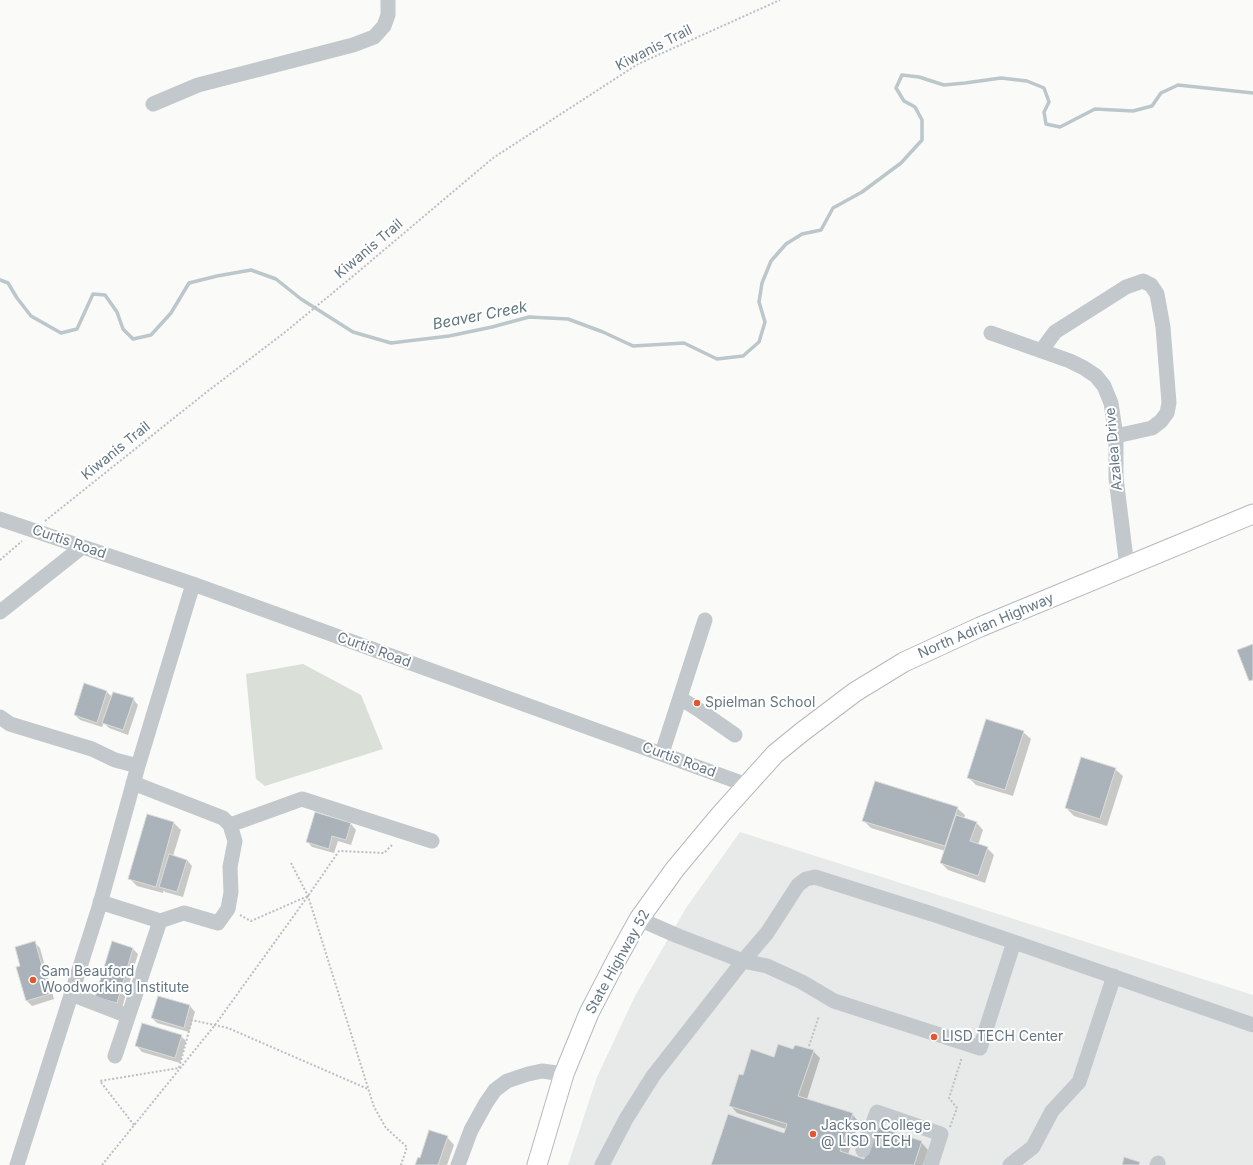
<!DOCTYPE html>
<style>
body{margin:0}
canvas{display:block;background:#fafaf8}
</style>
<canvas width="1253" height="1165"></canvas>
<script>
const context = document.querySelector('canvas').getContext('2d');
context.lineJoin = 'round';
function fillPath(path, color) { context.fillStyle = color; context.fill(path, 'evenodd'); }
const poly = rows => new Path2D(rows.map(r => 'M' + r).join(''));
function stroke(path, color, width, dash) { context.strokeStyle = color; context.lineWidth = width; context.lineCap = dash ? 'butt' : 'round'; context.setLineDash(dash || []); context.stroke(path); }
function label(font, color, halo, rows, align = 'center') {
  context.font = font + ' Inter,sans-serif'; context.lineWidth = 4; context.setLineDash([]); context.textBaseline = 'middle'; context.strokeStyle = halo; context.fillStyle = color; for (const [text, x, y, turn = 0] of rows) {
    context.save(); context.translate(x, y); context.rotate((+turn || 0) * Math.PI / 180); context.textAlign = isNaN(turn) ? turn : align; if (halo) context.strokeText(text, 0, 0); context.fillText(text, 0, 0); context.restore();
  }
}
fillPath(poly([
 [740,832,1253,995,1253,1165,568,1165,597,1077,635,996,686,908]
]), '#e8e9e9');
fillPath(poly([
 [303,664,361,695,383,749,265,786,256,779,246,674]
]), '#dadfd7');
fillPath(poly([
 [85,685,107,692,112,697,133,699,138,705,128,735,109,728,104,723,102,727,80,720,75,715],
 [1023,732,1031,739,1013,796,976,785,969,778],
 [1115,769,1123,776,1107,826,1074,816,1066,808],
 [957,808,965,815,964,818,976,822,983,830,978,845,987,848,994,855,985,883,948,870,941,863,945,851,871,828,864,821],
 [315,814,351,824,356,830,351,845,338,841,334,853,312,847,307,841],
 [174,823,181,830,173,856,187,860,192,866,183,897,165,892,164,890,163,893,137,886,130,879],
 [34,942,40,948,54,999,32,1006,26,1000,21,967],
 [113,943,133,949,138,954,122,1008,102,1002],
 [158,997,190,1006,195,1012,189,1032,157,1023,152,1018],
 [181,1036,186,1041,180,1063,142,1052,137,1046],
 [793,1050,813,1051,820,1058,807,1099,852,1114,859,1122,848,1154,865,1160,921,1142,928,1150,923,1165,712,1165,784,1134,786,1129,737,1113,730,1105,743,1076,775,1058],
 [447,1137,454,1145,447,1165,416,1165,421,1159]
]), '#0003');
stroke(poly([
 [0,280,8,283,17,298,31,316,61,333,77,329,93,294,105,295,117,312,123,329,133,339,151,335,171,313,189,283,217,276,251,270,276,279,301,299,353,332,391,343,449,336,492,327,529,317,568,319,603,332,633,346,684,343,717,359,743,356,759,342,765,322,759,302,762,283,771,261,786,244,802,234,821,230,833,208,862,192,901,163,922,140,922,120,915,107,904,101,896,88,902,75,919,77,944,85,965,83,1001,78,1027,81,1044,88,1049,102,1044,112,1046,124,1060,127,1095,109,1133,111,1152,106,1161,93,1178,85,1253,93]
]), '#bbc7cb', 3.5);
const building = poly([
 [1253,644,1253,680,1249,681,1237,650,1253,644],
 [84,683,107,691,97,723,74,715,84,683],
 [113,692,134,698,123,730,102,723,113,692],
 [986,719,1024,731,1005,790,967,778,986,719],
 [1081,757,1116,768,1100,819,1065,808,1081,757],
 [875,781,958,807,945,846,862,821,875,781],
 [315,812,351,823,346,840,332,836,329,849,306,842,315,812],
 [147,814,174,822,156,887,128,879,147,814],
 [956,815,977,822,970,841,988,847,978,876,940,863,956,815],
 [169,854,187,860,177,892,159,887,169,854],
 [35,941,50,994,26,1001,16,967,20,966,15,947,35,941],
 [112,941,133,948,117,1003,95,997,112,941],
 [158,996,190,1005,184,1028,151,1018,158,996],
 [142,1023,182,1035,175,1058,135,1046,142,1023],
 [778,1044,793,1049,795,1045,814,1050,798,1096,853,1113,840,1151,864,1159,875,1126,922,1141,914,1165,711,1165,728,1114,784,1133,787,1124,729,1106,739,1074,743,1075,751,1049,774,1057,778,1044],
 [429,1130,448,1136,438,1165,415,1165,418,1157,420,1158,429,1130],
 [1124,1157,1140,1162,1139,1165,1122,1165,1124,1157]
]);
fillPath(building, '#aab3b9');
stroke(building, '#dcdcda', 1);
const major = poly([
 [537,1165,564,1074,589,1013,618,957,639,919,675,869,720,815,775,754,802,732,855,692,904,662,980,627,1253,514]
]);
stroke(major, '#b5babe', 21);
stroke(poly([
 [45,521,204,394,284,333,352,277,493,158,638,64,780,0],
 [0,560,22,541],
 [291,863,308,896,374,1107,386,1128,407,1147,401,1165],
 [240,915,251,921,308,896],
 [809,1046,819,1016],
 [134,1125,100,1081,179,1068,192,1020,228,1028,368,1089],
 [950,1127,957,1108,949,1098,962,1057],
 [102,1165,215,1025,308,896,339,851,384,853,392,845]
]), '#bbbfc2', 2, [2, 2]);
stroke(poly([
 [153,104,198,85,353,45,374,37,384,26,388,15,388,0],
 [991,333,1070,361,1084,368,1096,376,1104,386,1111,403,1116,436,1116,478,1127,567],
 [1041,351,1055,332,1126,287,1143,281,1151,285,1157,294,1163,327,1169,403,1167,413,1161,421,1152,428,1116,436],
 [0,519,193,584,747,785],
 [0,612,82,547],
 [680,698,702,712,735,735],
 [0,717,10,724,92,749,115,760,138,766],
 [662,753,705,620],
 [230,825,302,799,432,841],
 [100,902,160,921,184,913,218,923,228,909,231,892,230,867,235,841,230,825,223,818,133,783],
 [639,919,678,936,743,961,767,966,802,982,834,1001,980,1048,1014,942],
 [71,994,128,1016],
 [115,1056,160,921],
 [863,1150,877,1112,941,1134,931,1165],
 [17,1165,100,904,138,766,193,584],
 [458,1165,471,1130,486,1103,495,1090,507,1081,528,1074,542,1071,564,1074],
 [602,1165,626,1119,653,1076,743,961,767,933,798,885,806,879,815,877,932,914,1014,942,1253,1025],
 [1010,1165,1033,1147,1052,1111,1079,1082,1114,976],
 [1157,1165,1158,1163]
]), '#c3c8cc', 15);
stroke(major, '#fff', 19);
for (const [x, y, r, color] of [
 [697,703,4,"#e4572e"],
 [33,980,4,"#e4572e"],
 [934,1037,4,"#e4572e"],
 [813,1134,4,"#e4572e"]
]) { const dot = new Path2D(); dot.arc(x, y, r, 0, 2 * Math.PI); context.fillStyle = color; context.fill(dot); stroke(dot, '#fff', 1.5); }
label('14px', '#657683', '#fff', [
 ["Kiwanis Trail",654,48,-27],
 ["Kiwanis Trail",369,249,-40],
 ["Azalea Drive",1114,449,-95],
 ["Kiwanis Trail",116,451,-39],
 ["Curtis Road",69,542,19],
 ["North Adrian Highway",986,626,-23],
 ["Curtis Road",374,650,20],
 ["Curtis Road",679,760,20],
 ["State Highway 52",618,962,-61]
]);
label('14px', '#657683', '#fff', [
 ["Spielman School",705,703],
 ["Sam Beauford",41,972],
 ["Woodworking Institute",41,988],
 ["LISD TECH Center",942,1037],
 ["Jackson College",821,1126],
 ["@ LISD TECH",821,1142]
], 'left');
label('italic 15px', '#60757c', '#fff', [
 ["Beaver Creek",480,316,-11]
]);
</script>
